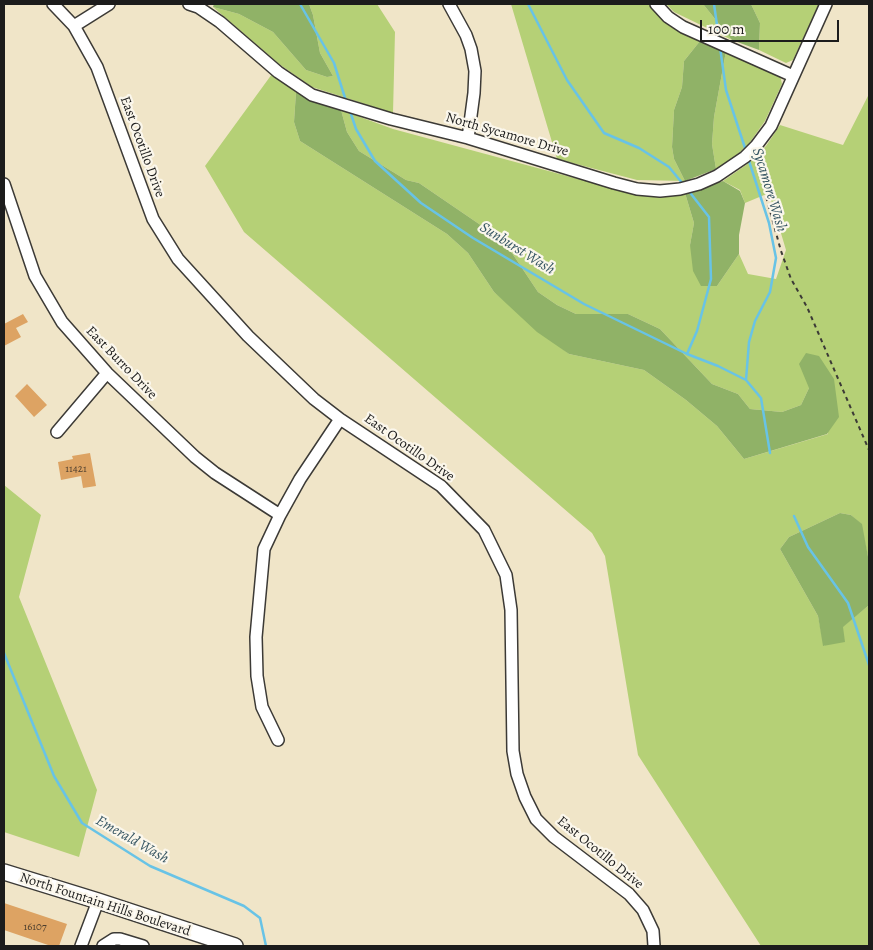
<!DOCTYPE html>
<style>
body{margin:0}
#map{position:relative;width:873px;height:950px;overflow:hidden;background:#f0e5c8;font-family:Alegreya,serif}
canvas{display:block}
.frame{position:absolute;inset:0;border:5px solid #1c1c1c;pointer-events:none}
.scale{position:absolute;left:700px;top:20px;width:139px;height:22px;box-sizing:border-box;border:2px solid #1c1c1c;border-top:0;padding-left:6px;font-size:15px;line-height:18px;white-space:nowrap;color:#1c1c1c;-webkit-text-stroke:4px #fbf7ec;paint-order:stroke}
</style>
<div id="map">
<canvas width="873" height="950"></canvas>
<div class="frame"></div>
<div class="scale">100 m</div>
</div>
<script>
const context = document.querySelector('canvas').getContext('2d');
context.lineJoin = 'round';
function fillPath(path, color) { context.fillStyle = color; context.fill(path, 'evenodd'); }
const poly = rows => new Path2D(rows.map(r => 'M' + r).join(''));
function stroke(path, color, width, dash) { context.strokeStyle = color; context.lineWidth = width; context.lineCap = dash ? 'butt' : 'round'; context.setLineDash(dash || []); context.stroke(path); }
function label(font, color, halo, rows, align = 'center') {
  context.font = font + ' Alegreya,serif'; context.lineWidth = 4.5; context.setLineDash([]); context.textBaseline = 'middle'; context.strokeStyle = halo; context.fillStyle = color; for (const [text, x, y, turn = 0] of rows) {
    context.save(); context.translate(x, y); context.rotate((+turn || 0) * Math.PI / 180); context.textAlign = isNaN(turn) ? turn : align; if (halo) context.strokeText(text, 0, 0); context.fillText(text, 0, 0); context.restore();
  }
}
fillPath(poly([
 [309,4,377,4,395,32,393,113,312,87,279,64,213,7,239,14,273,32,306,70,327,77,333,76,320,53,313,15],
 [511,4,650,4,672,25,700,41,684,61,682,87,674,110,672,147,674,159,685,181,637,180,557,159],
 [666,4,703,4,732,40,674,12],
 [751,4,819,4,793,60,786,63,759,50,760,23],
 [726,51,780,75,782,84,765,121,748,145,731,160,716,169,712,144,714,117],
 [272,74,296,92,294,122,300,141,447,234,468,253,494,292,569,354,644,370,686,400,717,426,744,459,828,434,809,388,801,405,782,412,750,409,738,394,712,384,660,329,628,314,576,314,557,305,538,292,504,241,419,183,406,180,359,151,347,132,341,110,393,129,630,193,656,195,685,193,694,223,690,245,717,286,739,254,748,274,776,279,786,250,769,193,745,203,740,190,723,181,746,165,766,146,780,125,843,145,869,94,869,562,861,524,851,515,840,513,789,537,780,549,818,616,824,646,842,627,868,606,869,602,869,946,761,946,638,755,605,556,592,533,244,232,205,166],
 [4,485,41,515,19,597,97,790,79,857,4,832]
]), '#b5d076');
fillPath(poly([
 [214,4,309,4,313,15,320,53,333,76,327,77,306,70,273,32,239,14,213,7],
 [703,4,751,4,760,23,759,50,732,40],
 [700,41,726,51,714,117,712,144,716,169,685,181,674,159,672,147,674,110,682,87,684,61],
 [296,92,315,102,341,110,347,132,359,151,406,180,419,183,504,241,538,292,557,305,576,314,628,314,660,329,712,384,738,394,750,409,782,412,801,405,809,388,799,364,806,353,819,356,834,379,839,417,827,434,744,459,717,426,686,400,644,370,569,354,537,332,494,292,468,253,447,234,300,141,294,122],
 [723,181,740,191,745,203,739,235,739,254,717,286,701,286,693,271,690,245,694,223,685,193],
 [840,513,851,515,862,524,869,562,869,602,868,606,843,627,845,642,823,646,818,616,780,549,789,537]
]), '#90b267');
stroke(poly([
 [300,4,334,63,346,101],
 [528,4,567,80,604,133,639,148,669,167,683,184],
 [714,4,719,39],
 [720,47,726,90,746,151],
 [350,111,356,129,375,161,421,203,473,238,584,304,687,354,718,366,746,380,761,398,770,453],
 [687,354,697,331,711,279,709,217,688,190],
 [746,380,749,342,755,321,770,292,776,258,769,223,748,158],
 [794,516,808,547,848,603,869,665],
 [4,653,54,776,82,823,150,866,244,906,260,918,266,946]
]), '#68c3e6', 2.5);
fillPath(poly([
 [23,314,28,322,16,328,21,337,4,346,4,324],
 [27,384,47,405,34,417,15,396],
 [90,453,96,486,83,488,81,476,61,480,58,462,73,459,72,456],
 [4,903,67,924,59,946,51,946,4,930]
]), '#dda363');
const minor = poly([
 [53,4,74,26,97,67,153,219,178,259,248,336,314,399,340,419,441,486,484,530,506,575,511,610,513,751,517,774,525,797,536,819,554,837,629,894,643,910,653,931,654,946],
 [189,4,198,7,220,22,278,72,312,95,391,119,468,138,614,183,637,189,660,191,680,189,699,184,717,176,745,157,756,146,771,126,826,4],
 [449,4,466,35,471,49,475,71,474,93,468,138],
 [656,4,668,17,683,27,793,76],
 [74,26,109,4],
 [4,184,35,276,62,322,107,373,195,457,215,473,280,515],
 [57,432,107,373],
 [278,740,262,707,257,676,256,637,264,549,280,515,300,479,340,419],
 [81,946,98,901],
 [103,946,114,939,120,939,143,946]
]);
const major = poly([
 [4,872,98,901,235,946]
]);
stroke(minor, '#3c3a36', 14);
stroke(major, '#3c3a36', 18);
stroke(poly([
 [758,158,767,200,781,251,791,279,807,307,869,450]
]), '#3c3a36', 2, [4, 4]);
stroke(minor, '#fff', 11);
stroke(major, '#fff', 15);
label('11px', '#4c3e2e', null, [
 ["11421",76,469],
 ["16107",35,927]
]);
label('14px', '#1c1c1c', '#fbf7ec', [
 ["North Sycamore Drive",507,135,16],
 ["East Ocotillo Drive",142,147,70],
 ["East Burro Drive",121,363,46],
 ["East Ocotillo Drive",409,448,35],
 ["East Ocotillo Drive",600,853,39],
 ["North Fountain Hills Boulevard",105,905,18]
]);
label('italic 15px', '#375663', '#fbf7ec', [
 ["Sycamore Wash",769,190,73],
 ["Sunburst Wash",517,249,32],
 ["Emerald Wash",132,840,30]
]);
</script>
